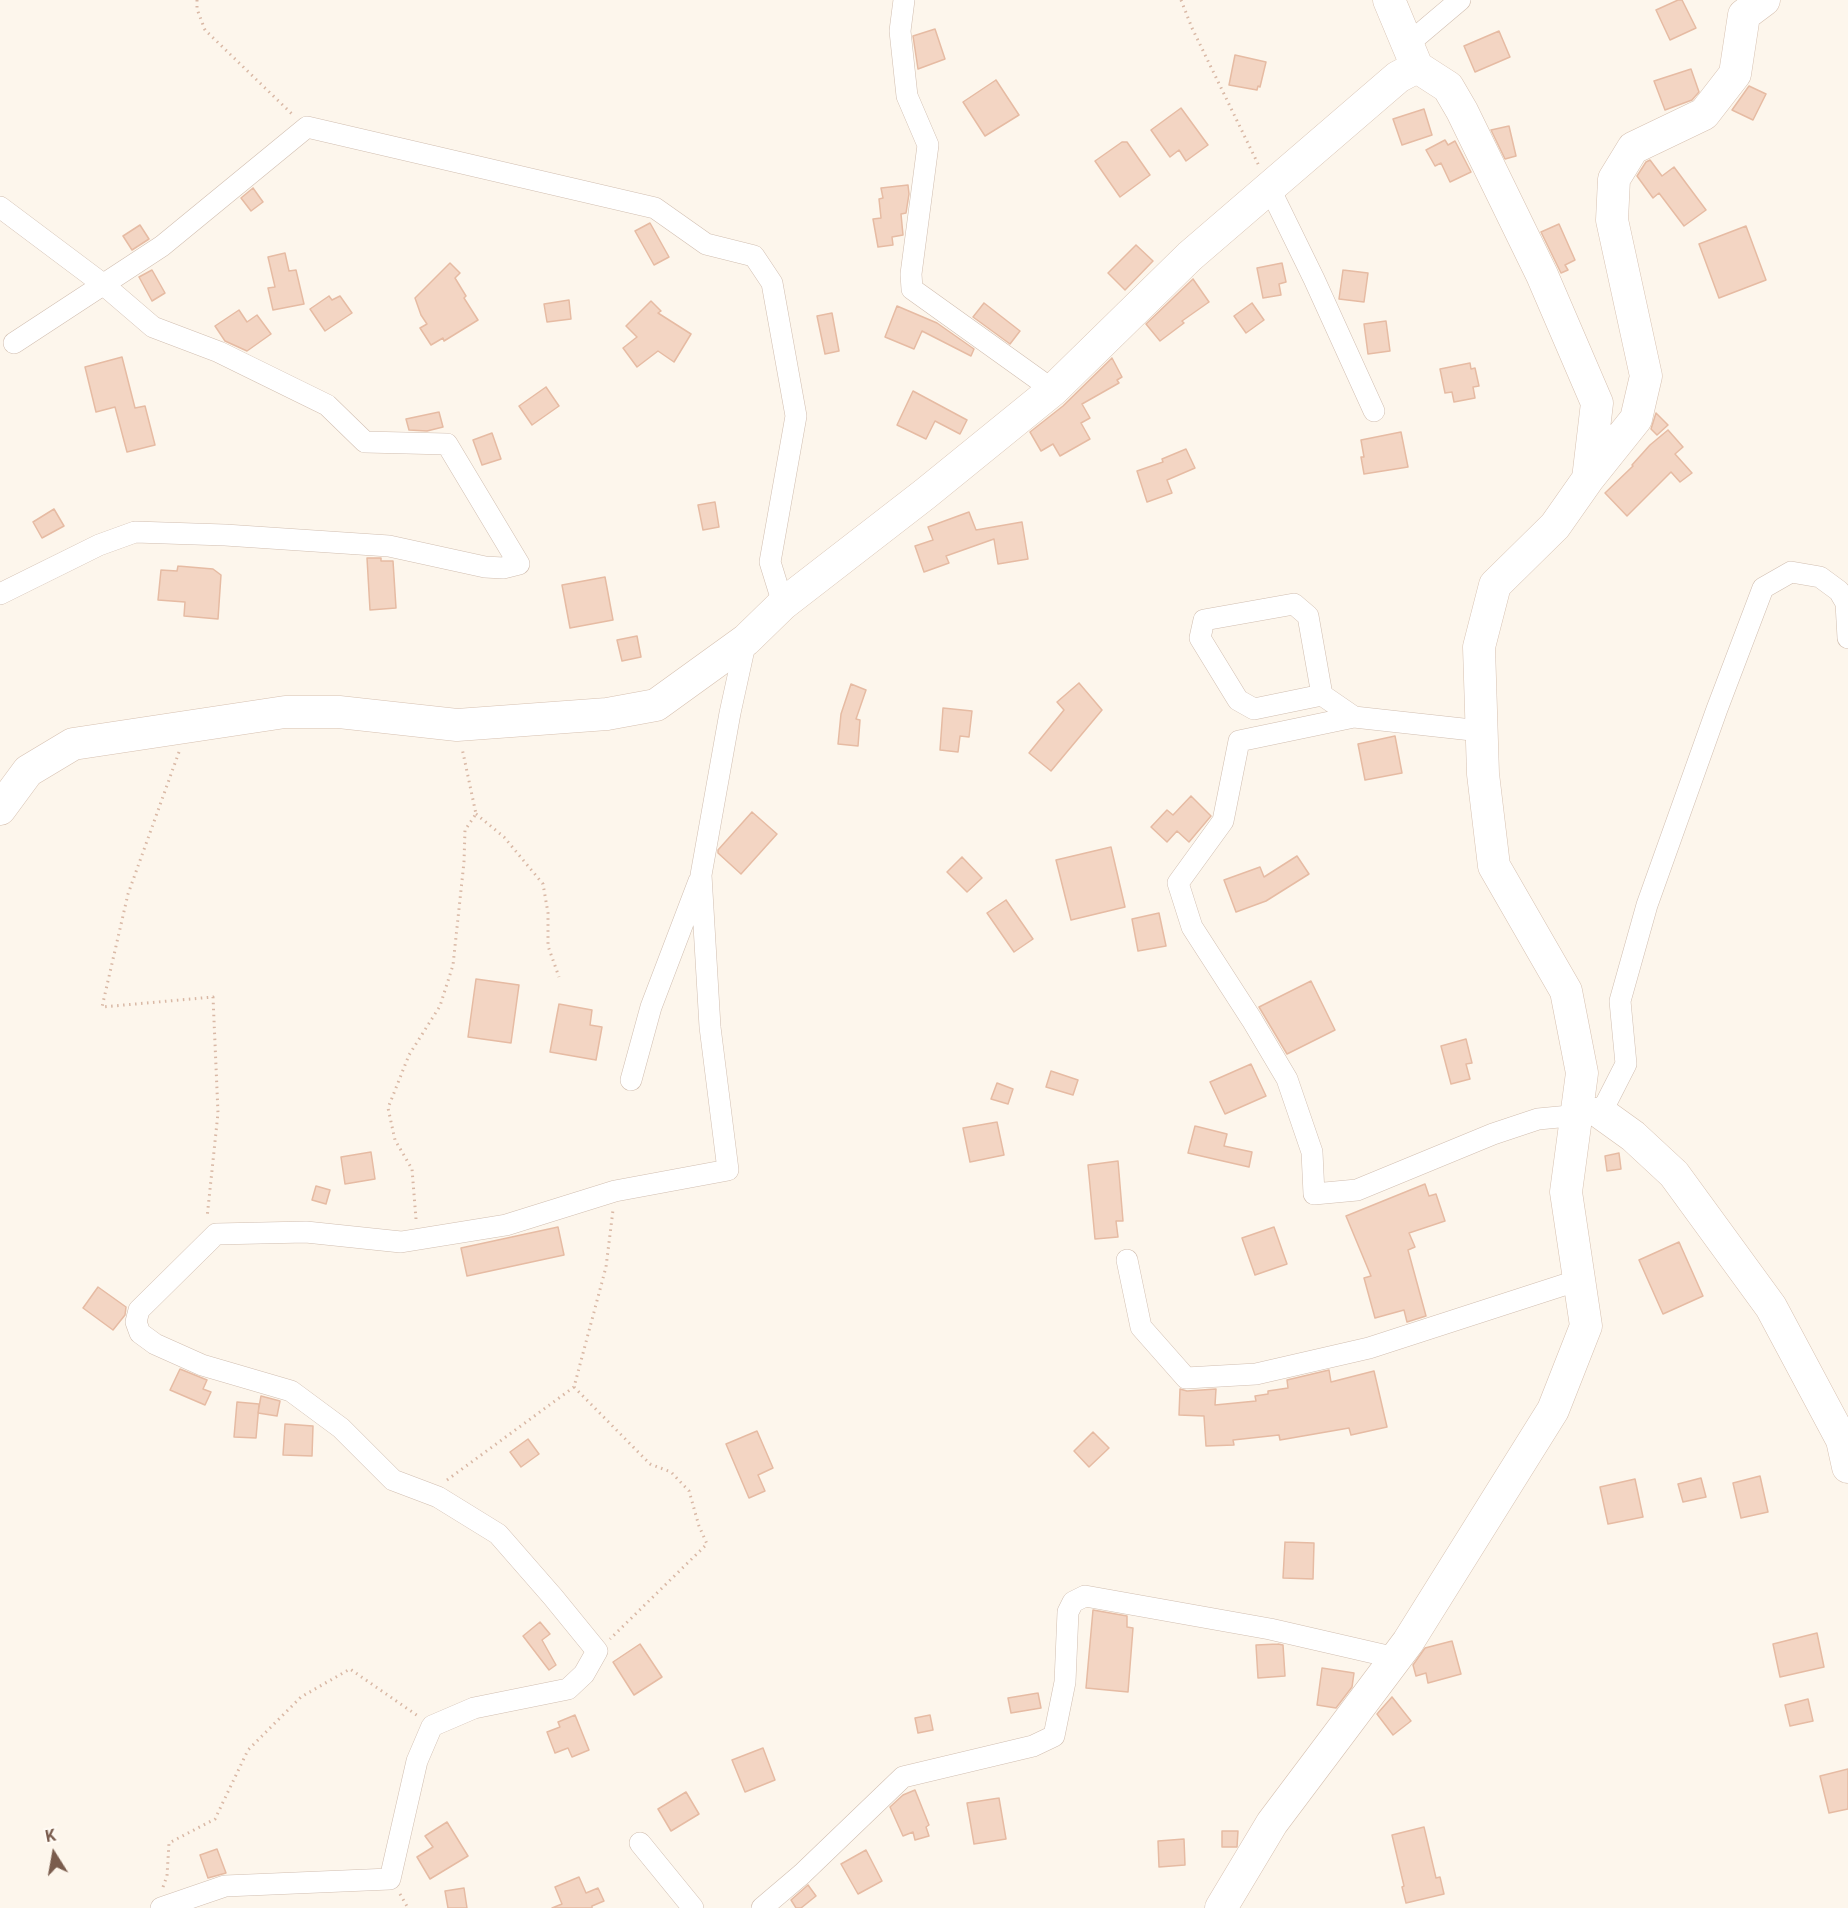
<!DOCTYPE html>
<style>
body{margin:0}
#map{position:relative;width:1848px;height:1908px;overflow:hidden;background:#fdf6ec;font-family:Roboto,sans-serif}
canvas{display:block}
.north{position:absolute;left:24px;top:1824px;width:60px;height:60px;-webkit-text-stroke:4px #fffaf3;paint-order:stroke;rotate:349deg;font-size:16px;font-weight:700;line-height:24px;text-align:center;color:#7a5c4d}
.north::after{content:'';display:block;margin:auto;width:21px;height:27px;background:#7a5c4d;clip-path:polygon(50% 0,100% 100%,50% 72%,0 100%)}
</style>
<div id="map">
<canvas width="1848" height="1908"></canvas>
<div class="north">K</div>
</div>
<script>
const context = document.querySelector('canvas').getContext('2d');
context.lineJoin = 'round';
function fillPath(path, color) { context.fillStyle = color; context.fill(path, 'evenodd'); }
const poly = rows => new Path2D(rows.map(r => 'M' + r).join(''));
function stroke(path, color, width, dash) { context.strokeStyle = color; context.lineWidth = width; context.lineCap = dash ? 'butt' : 'round'; context.setLineDash(dash || []); context.stroke(path); }
const building = poly([
 [1678,0,1682,0,1696,28,1670,40,1656,10,1678,0],
 [935,29,945,59,918,69,913,36,935,29],
 [1499,31,1510,57,1475,72,1464,46,1499,31],
 [1235,55,1266,62,1260,87,1258,86,1257,90,1229,85,1235,55],
 [1691,69,1699,92,1692,100,1665,110,1654,81,1691,69],
 [996,80,1019,115,985,136,963,102,996,80],
 [1749,86,1766,94,1753,120,1732,110,1749,86],
 [1181,108,1208,145,1186,161,1179,150,1170,157,1151,130,1181,108],
 [1424,109,1432,135,1402,145,1393,119,1424,109],
 [1509,126,1516,156,1505,159,1491,130,1509,126],
 [1445,140,1448,145,1455,141,1471,172,1450,182,1441,163,1435,166,1426,150,1445,140],
 [1122,142,1127,142,1150,175,1120,197,1095,161,1122,142],
 [1650,160,1662,176,1674,167,1706,210,1684,226,1659,193,1653,198,1637,176,1646,162,1650,160],
 [908,185,909,194,906,213,901,214,903,235,892,237,893,245,878,247,873,219,881,218,879,199,883,198,881,188,908,185],
 [253,188,263,202,251,211,241,198,253,188],
 [650,223,669,257,654,265,635,231,650,223],
 [1559,224,1575,260,1565,265,1568,270,1561,273,1541,232,1559,224],
 [140,225,149,239,132,250,123,236,140,225],
 [1746,226,1766,280,1719,298,1699,244,1746,226],
 [1136,245,1153,261,1125,290,1108,273,1136,245],
 [285,253,289,271,296,270,304,304,273,310,268,288,275,287,268,257,285,253],
 [450,263,460,273,455,278,466,296,464,298,478,320,444,341,443,338,431,345,420,328,427,324,421,315,415,298,450,263],
 [1282,263,1286,282,1279,284,1281,295,1263,298,1257,268,1282,263],
 [152,270,165,293,152,301,139,277,152,270],
 [1343,270,1368,273,1364,302,1339,299,1343,270],
 [1193,279,1209,302,1182,321,1184,323,1160,341,1146,324,1193,279],
 [329,296,332,300,340,296,352,313,325,331,310,309,329,296],
 [569,300,571,319,547,322,544,304,569,300],
 [651,301,661,311,658,313,691,334,674,362,658,351,637,367,623,348,637,337,626,326,651,301],
 [984,303,1020,331,1010,344,973,317,984,303],
 [1252,303,1264,320,1246,333,1234,316,1252,303],
 [897,306,937,323,974,349,971,356,922,331,914,349,885,337,897,306],
 [239,310,247,322,257,315,271,334,247,351,225,341,215,326,239,310],
 [832,313,839,351,825,354,817,316,832,313],
 [1386,321,1390,351,1368,354,1364,324,1386,321],
 [122,357,135,408,145,406,155,445,127,452,115,407,96,412,85,367,122,357],
 [1112,358,1122,377,1117,380,1119,383,1082,404,1090,418,1081,423,1090,439,1060,456,1053,444,1041,451,1030,432,1063,406,1112,358],
 [1470,363,1471,369,1475,368,1479,386,1473,387,1475,398,1454,402,1452,392,1445,393,1440,369,1470,363],
 [546,387,559,406,532,425,519,406,546,387],
 [913,391,967,420,960,434,935,421,926,439,897,425,913,391],
 [439,412,443,427,427,431,409,430,406,419,439,412],
 [1656,413,1668,425,1657,435,1651,429,1656,413],
 [1668,430,1683,447,1675,454,1692,473,1680,482,1671,472,1627,516,1605,493,1633,466,1632,465,1650,445,1668,430],
 [1401,432,1408,467,1364,474,1361,457,1364,457,1361,440,1401,432],
 [492,433,501,459,482,465,473,440,492,433],
 [1186,449,1195,468,1167,480,1172,493,1147,502,1137,471,1163,462,1162,459,1186,449],
 [715,502,719,527,703,530,698,505,715,502],
 [54,509,64,526,42,538,33,522,54,509],
 [969,512,976,530,1022,522,1028,559,998,564,994,539,946,556,949,563,924,572,915,546,933,540,928,527,969,512],
 [367,558,381,558,381,561,393,561,396,608,370,610,367,558],
 [178,566,213,569,221,575,218,619,184,616,185,602,158,600,161,570,177,571,178,566],
 [605,577,613,620,570,628,562,585,605,577],
 [637,636,641,657,622,661,617,640,637,636],
 [1079,683,1102,710,1051,771,1029,753,1064,710,1057,702,1079,683],
 [851,684,866,690,856,719,860,720,858,746,838,744,841,714,851,684],
 [943,708,972,711,969,737,960,736,958,752,940,750,943,708],
 [1395,736,1402,773,1365,780,1358,744,1395,736],
 [1191,796,1211,816,1189,842,1177,831,1167,842,1151,827,1167,810,1173,815,1191,796],
 [752,812,777,834,741,874,718,853,718,850,752,812],
 [1111,847,1125,907,1071,920,1056,860,1111,847],
 [1297,856,1309,874,1266,901,1236,912,1224,880,1260,867,1264,877,1297,856],
 [962,857,982,878,967,892,947,872,962,857],
 [1006,900,1033,939,1014,952,987,913,1006,900],
 [1159,913,1166,946,1138,951,1132,919,1159,913],
 [476,979,519,985,511,1043,468,1037,476,979],
 [1311,981,1335,1030,1287,1054,1259,1007,1311,981],
 [559,1004,592,1010,590,1025,602,1027,596,1060,550,1052,559,1004],
 [1466,1039,1472,1063,1466,1064,1470,1079,1451,1084,1441,1046,1466,1039],
 [1251,1064,1266,1096,1225,1114,1210,1082,1251,1064],
 [1051,1071,1078,1080,1073,1095,1046,1087,1051,1071],
 [997,1083,1013,1089,1008,1104,991,1099,997,1083],
 [997,1122,1004,1155,970,1162,963,1128,997,1122],
 [1195,1126,1227,1134,1224,1146,1252,1152,1249,1167,1188,1153,1195,1126],
 [371,1152,375,1179,345,1184,341,1157,371,1152],
 [1619,1153,1621,1169,1607,1171,1605,1156,1619,1153],
 [1118,1161,1123,1221,1116,1221,1118,1237,1095,1239,1088,1165,1118,1161],
 [1425,1184,1429,1196,1436,1194,1445,1221,1409,1233,1415,1247,1408,1250,1426,1316,1407,1322,1404,1310,1375,1318,1364,1278,1371,1276,1346,1216,1425,1184],
 [316,1186,330,1190,326,1204,312,1200,316,1186],
 [558,1227,564,1255,467,1276,461,1248,558,1227],
 [1274,1227,1287,1264,1255,1275,1242,1238,1274,1227],
 [1679,1242,1703,1296,1663,1314,1639,1260,1679,1242],
 [98,1287,126,1307,125,1315,113,1330,83,1308,98,1287],
 [180,1369,207,1380,203,1389,211,1392,205,1405,170,1390,180,1369],
 [1329,1370,1331,1382,1374,1371,1387,1427,1351,1435,1349,1428,1280,1440,1279,1435,1233,1440,1234,1445,1206,1446,1204,1416,1179,1415,1180,1389,1187,1391,1216,1389,1215,1405,1256,1401,1255,1396,1268,1394,1268,1391,1288,1388,1287,1380,1329,1370],
 [261,1396,280,1401,277,1416,258,1413,261,1396],
 [237,1402,259,1404,256,1438,234,1437,237,1402],
 [285,1424,313,1426,312,1456,283,1455,285,1424],
 [757,1431,773,1468,758,1475,765,1491,749,1498,726,1444,757,1431],
 [1093,1432,1109,1448,1089,1467,1074,1451,1093,1432],
 [528,1439,539,1454,521,1467,510,1452,528,1439],
 [1760,1476,1768,1512,1741,1518,1733,1483,1760,1476],
 [1701,1478,1706,1497,1683,1502,1678,1484,1701,1478],
 [1635,1479,1643,1517,1608,1524,1600,1487,1635,1479],
 [1285,1542,1314,1543,1313,1579,1283,1578,1285,1542],
 [1093,1610,1127,1616,1127,1627,1133,1628,1128,1692,1086,1688,1093,1610],
 [540,1622,550,1634,542,1640,556,1665,549,1670,523,1636,540,1622],
 [1817,1633,1824,1667,1780,1677,1773,1644,1817,1633],
 [1452,1641,1461,1674,1428,1683,1426,1673,1416,1676,1413,1665,1425,1648,1452,1641],
 [640,1644,662,1677,634,1695,613,1662,640,1644],
 [1278,1644,1283,1645,1285,1676,1258,1678,1256,1645,1278,1644],
 [1322,1668,1354,1673,1352,1687,1336,1708,1317,1705,1322,1668],
 [1038,1693,1041,1708,1011,1713,1008,1698,1038,1693],
 [1392,1697,1411,1721,1393,1735,1377,1714,1392,1697],
 [1808,1699,1813,1721,1790,1726,1785,1705,1808,1699],
 [575,1715,589,1750,572,1757,568,1748,555,1753,547,1732,560,1727,558,1722,575,1715],
 [930,1715,933,1730,918,1733,915,1718,930,1715],
 [763,1748,775,1780,745,1792,732,1760,763,1748],
 [1848,1769,1848,1809,1829,1813,1820,1776,1848,1769],
 [915,1790,929,1825,926,1827,929,1836,915,1840,913,1832,903,1836,890,1807,903,1795,915,1790],
 [686,1792,699,1814,671,1831,658,1809,686,1792],
 [999,1798,1006,1839,974,1844,967,1803,999,1798],
 [447,1822,468,1856,430,1879,417,1857,433,1847,425,1836,447,1822],
 [1424,1827,1436,1878,1440,1877,1444,1894,1406,1903,1402,1887,1404,1886,1392,1835,1424,1827],
 [1222,1831,1238,1831,1237,1847,1222,1847,1222,1831],
 [1184,1839,1185,1865,1159,1867,1158,1841,1184,1839],
 [217,1849,226,1873,208,1878,200,1855,217,1849],
 [866,1850,882,1881,858,1894,841,1864,866,1850],
 [579,1877,586,1893,598,1888,604,1901,592,1906,592,1908,552,1908,562,1904,555,1887,579,1877],
 [808,1885,816,1896,801,1908,796,1908,791,1900,808,1885],
 [464,1888,467,1908,448,1908,445,1891,464,1888]
]);
fillPath(building, '#f3d5c3');
stroke(building, '#e6bba3', 1.5);
const street = poly([
 [904,0,900,31,907,96,928,145,911,274,912,289,1053,390],
 [1408,44,1460,0],
 [1269,187,1314,279,1374,411],
 [0,207,104,285,153,327,219,352,327,405,365,442,447,444,519,564,503,568,485,567,389,546,225,535,135,532,99,545,0,594],
 [14,343,162,246,307,127,655,208,706,244,754,256,772,283,796,416,770,562,783,604],
 [1322,695,1254,709,1238,700,1200,638,1204,620,1294,604,1308,616,1322,695,1354,717],
 [1481,731,1354,717,1239,741,1223,821,1178,883,1192,927,1252,1020,1287,1079,1312,1152,1314,1194,1357,1190,1493,1134,1538,1119,1601,1113,1626,1064,1620,1001,1647,905,1717,709,1763,588,1791,572,1820,577,1839,591,1846,603,1848,638],
 [631,1080,651,1007,699,881],
 [1127,1260,1141,1327,1186,1378,1256,1374,1369,1348,1579,1280],
 [640,1843,693,1908],
 [161,1908,225,1886,390,1879,417,1761,432,1726,474,1708,568,1689,584,1674,597,1651,553,1597,498,1534,438,1497,393,1480,341,1428,291,1391,202,1365,155,1344,140,1333,136,1322,139,1310,216,1234,306,1232,401,1242,506,1225,615,1191,728,1170,710,1027,701,875,730,713,746,640],
 [762,1908,802,1874,903,1777,1033,1746,1054,1736,1065,1682,1068,1612,1073,1602,1085,1596,1270,1629,1396,1658]
]);
const secondary = poly([
 [1389,0,1417,67],
 [0,809,28,771,73,744,285,712,339,712,457,725,607,714,656,705,746,640,783,604,925,494,1053,390,1190,256,1398,77,1417,67,1448,87,1462,111,1542,275,1597,403,1588,479],
 [1601,1113,1633,1136,1674,1174,1771,1307,1842,1440,1848,1467],
 [1221,1908,1272,1823,1408,1642,1553,1410,1586,1326,1566,1192,1582,1073,1566,991,1494,866,1483,774,1479,647,1495,585,1555,526,1588,479,1636,419,1646,376,1612,220,1614,179,1633,148,1704,114,1735,74,1744,15,1764,0]
]);
stroke(street, '#d1beb0', 22);
stroke(secondary, '#d6c0b0', 33);
stroke(poly([
 [197,0,197,9,205,30,292,114],
 [1181,0,1192,28,1259,166],
 [179,752,128,894,102,1007,213,997,218,1113,207,1218],
 [476,814,504,837,543,884,548,913,548,946,559,977],
 [416,1219,412,1169,395,1140,388,1108,409,1055,440,1006,453,965,464,862,465,830,476,814,462,748],
 [574,1387,650,1464,671,1472,689,1491,699,1526,707,1544,610,1639],
 [447,1480,574,1387,606,1267,613,1210],
 [163,1887,167,1876,169,1843,215,1819,248,1750,301,1697,350,1669,418,1716],
 [400,1894,408,1908]
]), '#d9b8a5', 3, [1.5, 4.5]);
stroke(street, '#fff', 21);
stroke(secondary, '#fff', 32);
</script>
